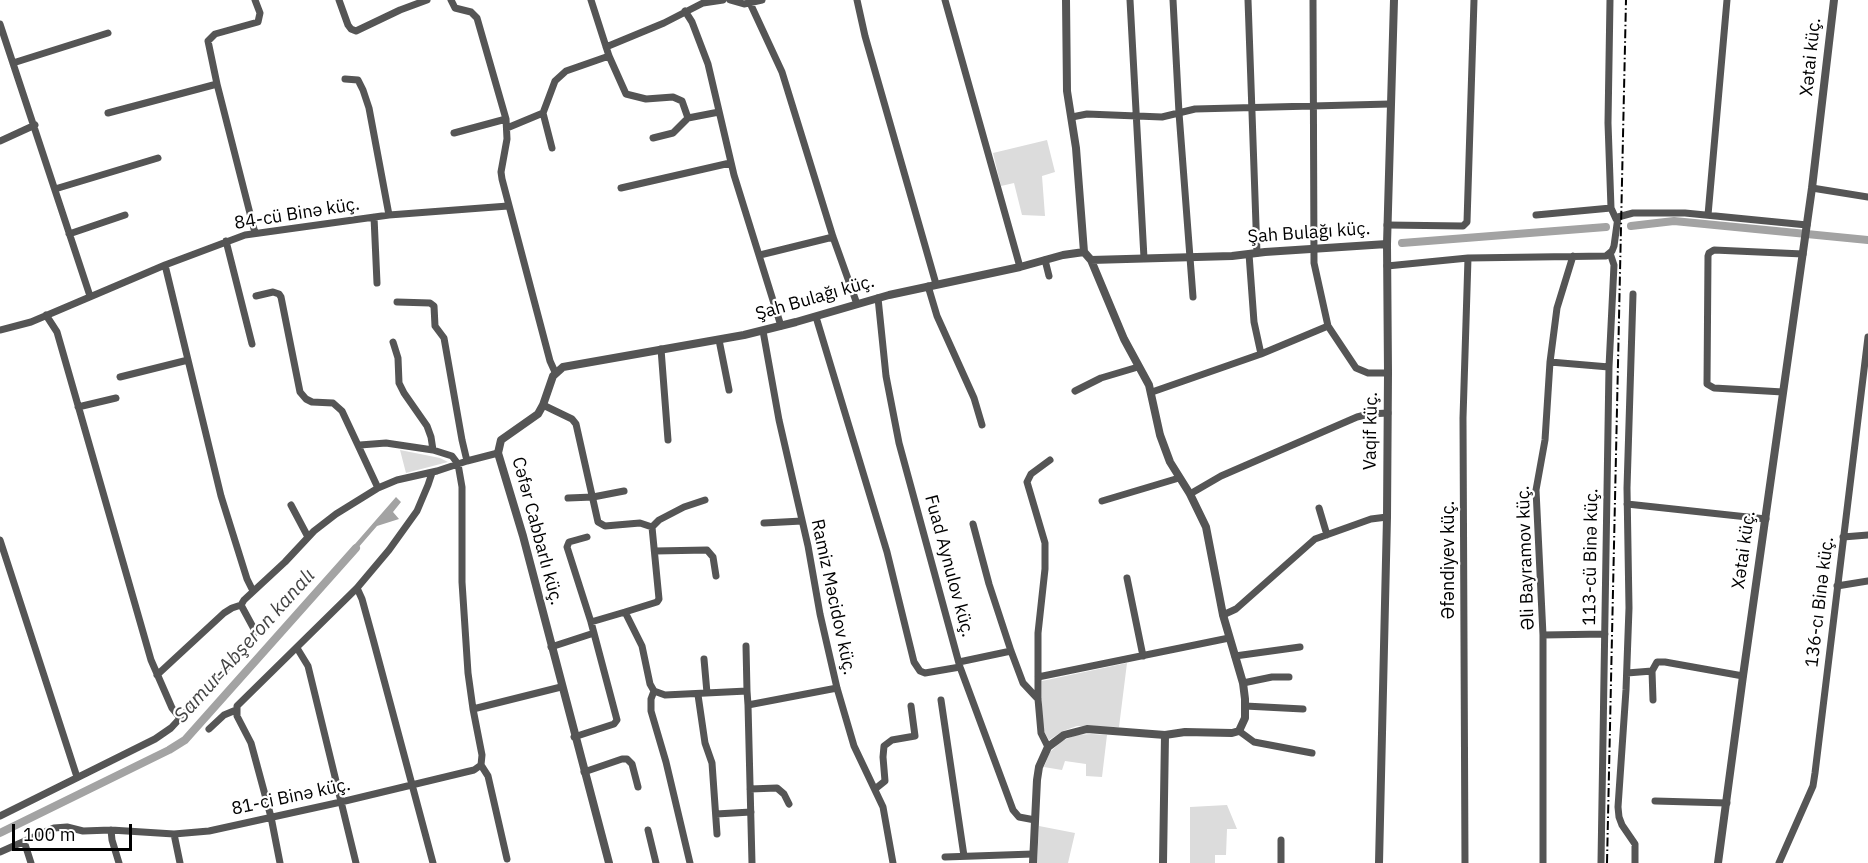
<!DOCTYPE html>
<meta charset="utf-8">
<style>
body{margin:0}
#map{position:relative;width:1868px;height:863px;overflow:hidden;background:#fff;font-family:"IBM Plex Sans",sans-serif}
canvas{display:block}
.scale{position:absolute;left:12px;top:824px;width:120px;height:27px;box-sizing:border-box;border:3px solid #000;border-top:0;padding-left:8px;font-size:18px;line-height:21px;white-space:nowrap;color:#000;-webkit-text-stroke:4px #fff;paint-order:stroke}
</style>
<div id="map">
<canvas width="1868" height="863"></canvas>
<div class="scale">100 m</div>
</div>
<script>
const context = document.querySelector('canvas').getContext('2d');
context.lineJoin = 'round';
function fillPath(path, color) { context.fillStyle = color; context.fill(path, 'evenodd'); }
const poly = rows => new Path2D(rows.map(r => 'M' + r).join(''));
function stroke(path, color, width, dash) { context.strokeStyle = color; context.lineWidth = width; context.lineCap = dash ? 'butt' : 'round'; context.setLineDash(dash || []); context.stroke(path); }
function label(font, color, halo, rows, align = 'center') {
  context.font = font + ' "IBM Plex Sans",sans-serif'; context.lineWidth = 4.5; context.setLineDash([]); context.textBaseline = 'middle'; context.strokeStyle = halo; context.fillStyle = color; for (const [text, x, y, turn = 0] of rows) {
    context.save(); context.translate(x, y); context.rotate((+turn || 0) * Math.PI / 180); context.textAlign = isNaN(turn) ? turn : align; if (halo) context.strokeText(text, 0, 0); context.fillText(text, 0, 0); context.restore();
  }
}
fillPath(poly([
 [1047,140,1055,172,1042,176,1045,216,1022,215,1014,183,1001,186,993,153],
 [400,450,440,458,448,462,406,473],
 [1127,663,1119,727,1077,726,1063,731,1049,740,1044,731,1042,718,1042,681],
 [1091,734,1107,735,1102,777,1086,776,1086,764,1065,761,1062,770,1044,767,1050,752,1062,741,1076,735],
 [1227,805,1237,829,1227,829,1226,855,1215,855,1215,863,1190,863,1190,807],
 [1039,826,1075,833,1068,863,1037,863]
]), '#dcdcdc');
fillPath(poly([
 [396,497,401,502,393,512,399,519,377,526,351,556,348,552]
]), '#a3a3a3');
stroke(poly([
 [1631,226,1674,221,1868,240],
 [1402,243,1606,227],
 [0,833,169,750,185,740,356,548]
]), '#a3a3a3', 8);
stroke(poly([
 [339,0,348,25,351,29,356,31,400,10,427,0],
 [451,0,455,8,471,12,477,18,506,119,507,139,501,172,502,179,550,361,555,372],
 [591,0,609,56,626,94,646,99,673,97,682,101,688,118,719,112],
 [730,0,744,4,762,0],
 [857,0,865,36,936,284],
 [945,0,1020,267],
 [1130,0,1144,258],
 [1173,0,1179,113,1193,297],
 [1248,0,1257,253],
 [1313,0,1314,263,1328,326],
 [1610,0,1608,123,1611,208,1616,219],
 [750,3,782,72,833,237,857,304],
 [685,11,692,22,708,64,734,175,781,326],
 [0,24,90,296],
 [606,47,664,23,703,3,723,0],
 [13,63,108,33],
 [345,79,358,80,363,90,369,108,389,215],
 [108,113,217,84],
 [1072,117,1087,114,1162,117,1195,109,1390,104],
 [507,128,543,113],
 [454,133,506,119],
 [653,138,673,133,688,118],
 [0,141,35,125],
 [552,148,543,113,555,81,566,71,609,56],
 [621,188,730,163],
 [1812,188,1868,197],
 [55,189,158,158],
 [1536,215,1611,208],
 [1708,215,1727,0],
 [374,217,377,283],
 [1387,225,1463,226,1467,222,1474,0],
 [255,233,217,84,208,41,215,34,258,22,260,13,255,0],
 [69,234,125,215],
 [226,241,252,344],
 [1249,254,1254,322,1261,354],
 [760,255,833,237],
 [1045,260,1049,276],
 [165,265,221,496,247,579,253,591],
 [1387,266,1468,258,1606,256,1612,251,1614,246,1618,217,1633,213,1685,213,1807,225],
 [928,286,937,316,974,398,982,425],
 [1633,294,1627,488,1629,608,1626,690,1618,807,1619,817,1622,825,1635,844,1635,863],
 [256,296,273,292,279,294,281,297,300,392,306,399,312,402,333,403,342,411,378,488],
 [878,298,886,376,899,443,960,667,1013,810,1019,817,1035,820],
 [397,302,430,303,434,306,435,326,444,338,462,440,467,461],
 [46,315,57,332,151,660,172,708,181,719],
 [816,317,887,552,914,662,920,671,925,673,960,667],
 [0,330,31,322,165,265,245,235,389,215,508,206],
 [763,331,779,420,808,546,820,614,837,688,854,746,883,807,893,863],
 [719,340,729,390],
 [393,342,398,358,399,383,404,393,427,426,431,437,433,450],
 [661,349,668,440],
 [1550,362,1609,367],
 [120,377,188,360],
 [1075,391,1101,378,1138,367],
 [1152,392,1261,354,1328,326,1356,368,1368,373,1388,373],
 [1783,392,1714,388,1707,384,1708,256,1709,253,1714,250,1803,254],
 [543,405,572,419,576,424,598,522,605,526,640,523,652,527,659,599,657,602,625,612,642,646,650,684,654,691,665,695,747,691,748,705,837,688],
 [78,407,116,398],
 [360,445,386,443,433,450,452,456,458,464,462,487,462,582,468,673,473,709,482,755,481,765],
 [1190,494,1221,476,1357,417,1369,414,1388,413],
 [568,498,593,497,624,491],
 [1102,501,1179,478],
 [1627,504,1766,519],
 [291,505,308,537],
 [1319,508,1327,535],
 [764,523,802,521],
 [973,524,989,584,1011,651,1023,683,1038,699],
 [652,527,659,520,684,507,705,500],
 [1843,537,1868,535],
 [0,540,77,777],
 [655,551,707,550,713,557,716,576],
 [1127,578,1143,656],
 [1837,586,1868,581],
 [357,588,362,599,373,639,433,863],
 [241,605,244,600,285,562,314,531,336,514,378,488,397,480,437,471,467,461,498,453],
 [1223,615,1236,609,1315,539,1371,519,1387,517],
 [591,622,625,612],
 [1543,635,1605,634],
 [746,646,747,691],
 [551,647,594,633],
 [297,648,308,666,356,863],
 [1235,656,1300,647],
 [704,659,707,693],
 [959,662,1011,651],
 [1627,673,1652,671],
 [157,675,224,613,232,608,241,605],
 [1038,677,1229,638],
 [1243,683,1272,677,1289,677],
 [654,691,651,699,651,711,666,762,690,863],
 [698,695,705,743,712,763,717,834],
 [941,700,964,856],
 [1653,700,1652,671,1657,662,1665,662,1743,676],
 [748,705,752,863],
 [1245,706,1303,709],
 [473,709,561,687],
 [209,729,224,715,236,710],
 [1239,731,1254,742,1312,753],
 [574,737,614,724,617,720,591,622,567,547,569,542,587,537],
 [1048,747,1041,733,1038,699,1038,633,1045,569,1045,543,1027,482,1031,474,1050,460],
 [481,765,488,776,507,859],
 [584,772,622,759,627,759,632,764,638,787],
 [750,789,777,788,784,794,789,804],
 [875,789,885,781,883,757,884,746,892,740,915,736,911,706],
 [1655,801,1727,803],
 [716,814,751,812],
 [0,816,155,739,171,728,253,639,254,629,241,605],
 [111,830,112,840,119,863],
 [648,830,656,863],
 [174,834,180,863],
 [24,841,31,863],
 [0,852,54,828,67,827,83,831,111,830,174,834,209,831,341,802,474,770,481,765],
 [945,857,1033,854],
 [280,863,271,817,251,743,237,716,237,706,357,588,389,550,417,511,428,485,432,473],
 [1281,863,1281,840],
 [1465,863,1463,418,1468,258],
 [1543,863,1543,635,1536,490,1545,440,1550,362,1557,308,1573,256],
 [1601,863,1609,367,1614,265,1610,253],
 [1779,863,1813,786,1815,773,1868,337]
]), '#555', 7);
stroke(poly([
 [1066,0,1067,91,1076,148,1084,252,1091,260,1124,339,1149,385,1160,435,1170,462,1190,494,1206,527,1223,615,1243,683,1245,699,1245,718,1239,731,1232,733,1185,732,1165,735,1163,863],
 [1091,260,1232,256,1265,252,1387,244],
 [609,863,523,536,498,453,501,440,538,414,543,405,553,376,563,367,744,335,796,322,889,295,1020,267,1063,255,1084,252],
 [1033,863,1037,780,1039,767,1048,747,1064,735,1087,729,1165,735],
 [1379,863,1387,517,1388,373,1387,244,1394,0],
 [1718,863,1743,676,1812,188,1834,0]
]), '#555', 8);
stroke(poly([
 [1607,863,1626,0]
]), '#000', 2, [9, 3, 1.5, 3]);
label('18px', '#000', '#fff', [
 ["Xətai küç.",1811,57,-84],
 ["84-cü Binə küç.",297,214,-9],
 ["Şah Bulağı küç.",1309,233,-4],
 ["Şah Bulağı küç.",815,298,-16],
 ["Vaqif küç.",1371,431,-89],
 ["Cəfər Cabbarlı küç.",537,531,75],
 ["Xətai küç.",1744,550,-82],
 ["113-cü Binə küç.",1591,557,-89],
 ["Əli Bayramov küç.",1526,558,-92],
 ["Əfəndiyev küç.",1449,560,-90],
 ["Fuad Aynulov küç.",949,566,75],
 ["Ramiz Məcidov küç.",833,597,78],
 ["136-cı Binə küç.",1820,602,-83],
 ["81-ci Binə küç.",291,797,-12]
]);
label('italic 20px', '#444', '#fff', [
 ["Samur-Abşeron kanalı",245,646,-48]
]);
</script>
